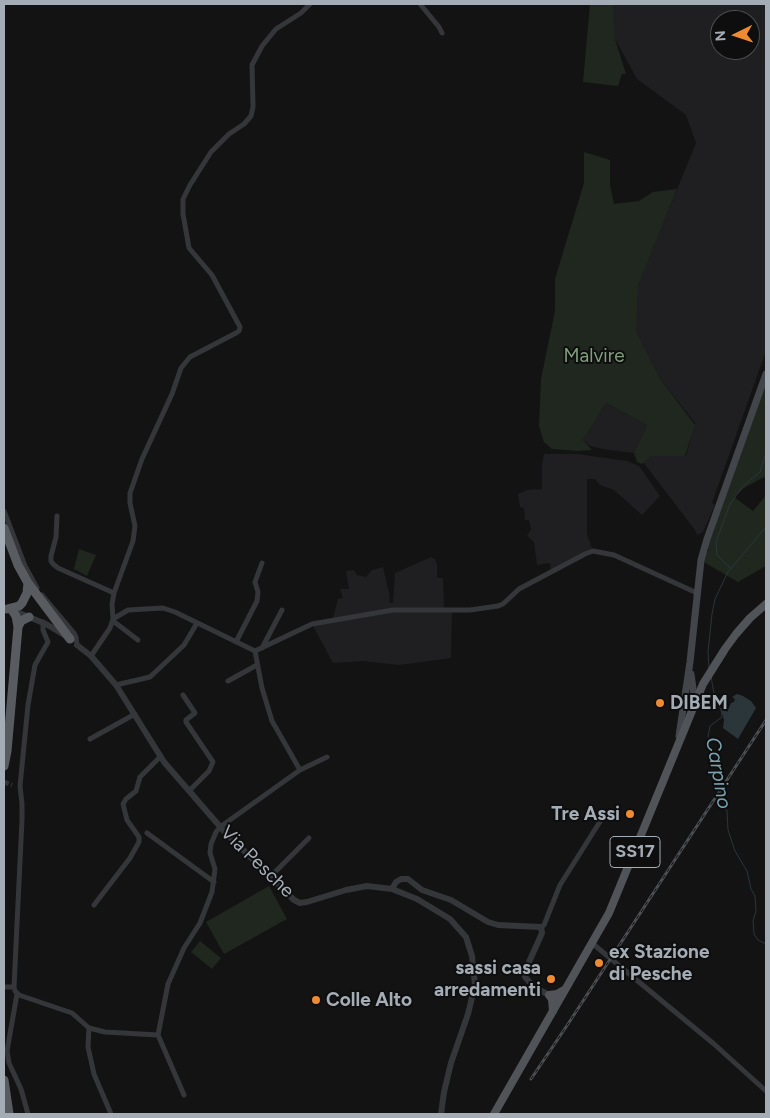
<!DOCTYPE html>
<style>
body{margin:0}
#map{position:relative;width:770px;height:1118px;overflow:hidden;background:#131314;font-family:Figtree,sans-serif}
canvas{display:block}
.frame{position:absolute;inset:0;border:5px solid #a4acb5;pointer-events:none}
.north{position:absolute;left:710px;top:10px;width:50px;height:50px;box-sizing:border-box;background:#0e0e0f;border:1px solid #4a4d51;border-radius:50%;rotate:266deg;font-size:14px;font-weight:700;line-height:20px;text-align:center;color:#a4acb5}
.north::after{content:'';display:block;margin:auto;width:18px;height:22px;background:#ee8a31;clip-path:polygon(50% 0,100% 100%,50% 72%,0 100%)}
</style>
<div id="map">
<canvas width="770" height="1118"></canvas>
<div class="frame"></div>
<div class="north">N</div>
</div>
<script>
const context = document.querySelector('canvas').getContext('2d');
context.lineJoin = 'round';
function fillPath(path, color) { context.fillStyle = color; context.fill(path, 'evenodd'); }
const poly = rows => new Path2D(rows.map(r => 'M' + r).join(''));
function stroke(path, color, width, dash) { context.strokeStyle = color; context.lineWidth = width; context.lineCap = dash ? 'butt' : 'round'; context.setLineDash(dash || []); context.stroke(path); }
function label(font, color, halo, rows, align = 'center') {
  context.font = font + ' Figtree,sans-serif'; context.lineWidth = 4; context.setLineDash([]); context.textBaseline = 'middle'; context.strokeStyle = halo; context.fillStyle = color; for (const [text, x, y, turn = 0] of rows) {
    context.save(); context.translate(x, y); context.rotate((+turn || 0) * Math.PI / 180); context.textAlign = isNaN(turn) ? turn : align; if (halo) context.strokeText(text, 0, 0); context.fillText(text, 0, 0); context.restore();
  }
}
fillPath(poly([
 [613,4,766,4,766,351,712,503,715,505,703,532,697,535,695,530,643,462,651,456,686,456,695,423,659,377,636,331,636,290,696,143,686,115,637,79,615,39,612,10],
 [720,20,750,20,750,50,720,50],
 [606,403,647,425,634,453,603,449,590,446,583,440],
 [544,454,577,454,627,461,639,466,660,496,642,515,614,490,600,485,595,479,587,479,587,534,593,551,551,572,550,563,537,565,534,542,527,536,531,529,529,520,525,520,524,508,520,507,518,494,527,490,542,489,542,465],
 [431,557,435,559,437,564,437,578,443,578,444,610,452,610,451,658,399,665,363,661,333,663,313,626,333,618,338,599,343,598,340,589,349,589,346,571,354,570,357,575,366,577,372,570,383,567,389,593,390,603,393,603,395,573]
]), '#1f1f21');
fillPath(poly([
 [590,4,613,4,615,39,626,74,622,74,618,86,583,82],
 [584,152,610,160,610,185,614,204,639,201,653,192,677,189,638,286,636,331,659,377,695,425,685,456,651,456,642,464,637,462,634,453,647,425,606,403,583,440,592,450,577,451,552,449,544,442,539,426,541,379,555,311,555,279,584,183],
 [766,378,766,479,764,477,744,488,734,497,753,511,766,495,766,566,738,582,702,561,703,555,709,550,705,546],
 [79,549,96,555,87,576,74,569],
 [269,886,287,919,224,954,206,922],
 [200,941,221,958,212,969,191,952]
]), '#1f271f');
fillPath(poly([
 [737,694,743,696,751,701,756,708,738,739,723,728,724,720,721,709,723,708,727,712,731,703,734,702,735,699,732,697]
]), '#2b363a');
stroke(poly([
 [731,569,717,555,716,542,730,504,743,486,760,472,766,452],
 [709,668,708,652,712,614,715,599,728,572,766,527],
 [711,677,716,704,721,709,722,717,710,726,708,736,711,749,721,766,720,780,723,799,727,811,728,830,735,851,747,871,751,889,755,896,756,911,753,921,754,934,758,940,766,944]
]), '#2b363a', 1);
stroke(poly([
 [4,782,12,785]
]), '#303234', 5, [5, 2.5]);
stroke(poly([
 [420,4,439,27,442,33],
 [4,511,25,566,37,588],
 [57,516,56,537,51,556,51,561,53,564,58,568,114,593],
 [42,595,74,633,76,637,77,645],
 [113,619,112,604,114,593,133,541,135,526,130,503,130,493,142,459,172,394,181,368,190,357,236,333,239,331,240,327,212,275,189,248,183,214,183,199,190,185,211,152,229,134,244,124,251,116,253,107,252,65,262,46,276,29,301,13,310,4],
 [113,621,138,640],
 [236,642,257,601,258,592,255,582,262,563],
 [262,648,282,610],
 [255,651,262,688,272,721,300,770],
 [91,656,110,628,113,619,128,610,163,608,175,612,255,651,312,624,393,610,470,610,498,606,503,604,519,589,585,554,593,551,614,555,697,593],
 [228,681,257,665],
 [116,685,150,677,184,645,197,623],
 [183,695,195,713,186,720,186,722,213,762,209,771,189,791],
 [90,739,135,714],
 [147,833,214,882],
 [270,877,309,838],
 [94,905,130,858,139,842,139,837,127,820,123,804,126,799,136,791,140,777,161,756],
 [541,927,544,925,560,885,601,820],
 [593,944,714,1044,766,1091],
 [4,987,14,987,15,991,19,995,72,1013,89,1028,105,1032,158,1035,168,984,184,948,200,923,212,892,215,869,210,853,211,844,216,832,220,827,300,770,327,757],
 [14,987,22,820,22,804,20,786,28,705,35,665,48,642,43,630,43,622],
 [17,994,7,1051,9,1063,21,1089,28,1114],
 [89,1028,88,1047,94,1074,111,1114],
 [158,1035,184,1095]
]), '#343639', 5);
stroke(poly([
 [12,610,46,624,66,636],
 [77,645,91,656,116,685,164,762,223,830,294,900,300,903,307,902,346,890,367,886,392,889,417,899,450,919,466,937,472,956,475,985,468,1014,451,1063,444,1092,441,1114],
 [392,889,396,882,401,879,408,879,422,890,451,900,488,922,498,925,541,927,542,933,525,971,525,977,534,987,549,995]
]), '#343639', 6);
stroke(poly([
 [684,699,691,704,695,703,691,674],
 [679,736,690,662,701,560,707,539,766,374]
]), '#424549', 7);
stroke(poly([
 [553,1011,552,999,549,995,557,994,564,990],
 [494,1114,609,913,703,684,725,649,736,634,750,618,766,604]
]), '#505358', 8);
stroke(poly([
 [4,528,18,565,28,583,70,639],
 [7,609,19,606,22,603,27,593,28,583],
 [18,627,21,621,29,617],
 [4,766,7,751,18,627,16,616,12,610],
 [4,1080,9,1114]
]), '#585c61', 9);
const rail = poly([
 [531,1079,568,1024,766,720]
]);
stroke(rail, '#4b4e52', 3);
stroke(rail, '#0e0e0f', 1, [4]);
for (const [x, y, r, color] of [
 [660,703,5,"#ee8a31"],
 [630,814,5,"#ee8a31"],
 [599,963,5,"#ee8a31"],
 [551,979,5,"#ee8a31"],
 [316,1000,5,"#ee8a31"]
]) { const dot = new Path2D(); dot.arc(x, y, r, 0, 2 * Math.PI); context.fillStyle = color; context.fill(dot); stroke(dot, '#0e0e0f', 2); }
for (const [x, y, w] of [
 [635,852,50]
]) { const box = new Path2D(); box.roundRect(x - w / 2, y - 15.5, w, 31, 4); context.fillStyle = '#0e0e0f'; context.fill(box); stroke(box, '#a4acb5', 1); }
label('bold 18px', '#a4acb5', null, [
 ["SS17",635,852]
]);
label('19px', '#809f7c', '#0e0e0f', [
 ["Malvire",594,356]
]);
label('bold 19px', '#a4acb5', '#0e0e0f', [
 ["DIBEM",670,703],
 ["Tre Assi",620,814,"right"],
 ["ex Stazione",609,952],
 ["di Pesche",609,974],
 ["sassi casa",541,968,"right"],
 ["arredamenti",541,990,"right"],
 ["Colle Alto",326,1000]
], 'left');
label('19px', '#a4acb5', '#0e0e0f', [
 ["Via Pesche",257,862,44]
]);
label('italic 20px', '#7ba1af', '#0e0e0f', [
 ["Carpino",718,773,80]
]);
</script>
